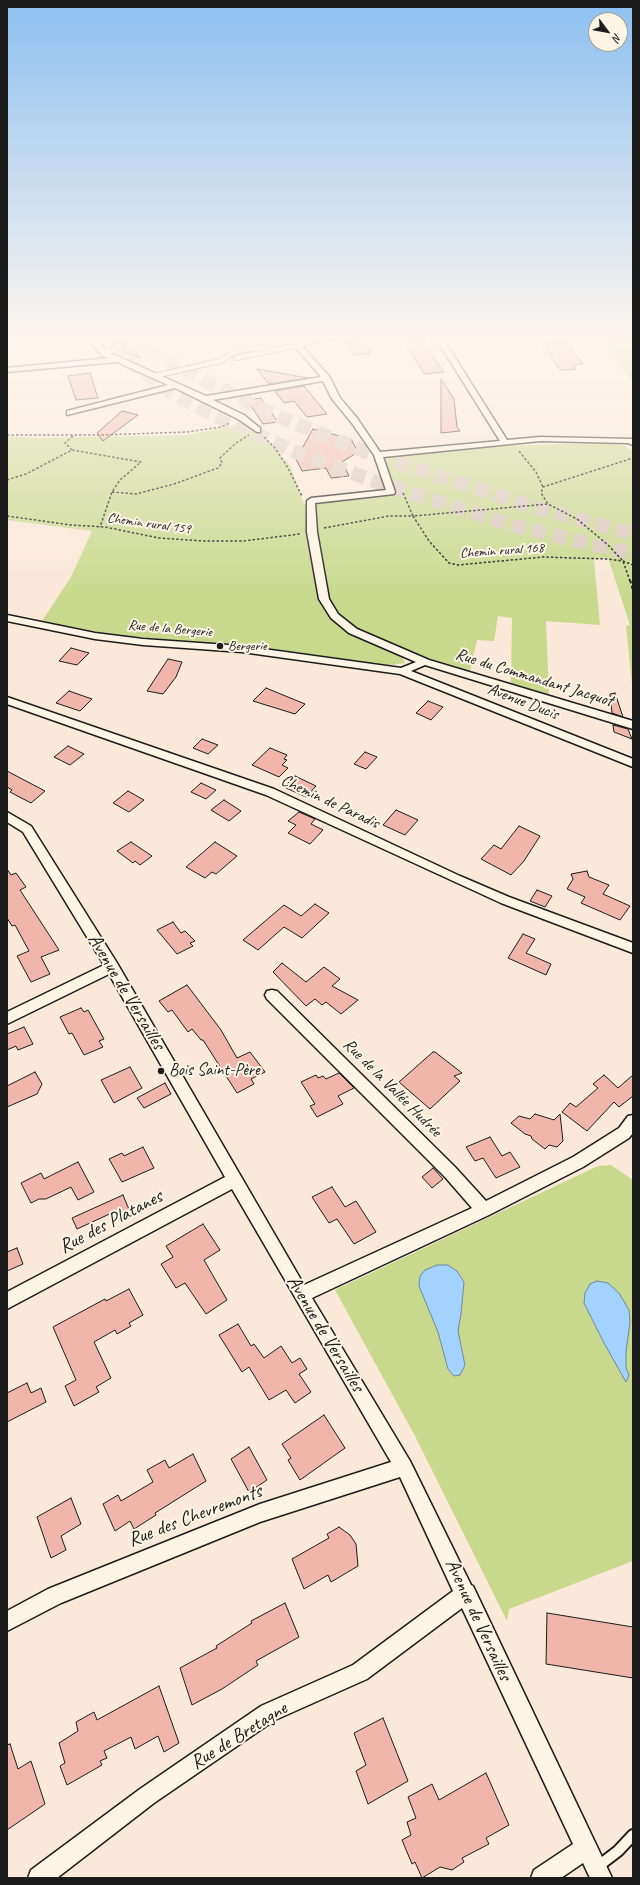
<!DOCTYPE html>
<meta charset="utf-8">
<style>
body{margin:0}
#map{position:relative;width:640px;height:1885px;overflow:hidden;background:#fae8d9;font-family:Caveat,sans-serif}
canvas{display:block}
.frame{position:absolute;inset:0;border:8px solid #1c1c1c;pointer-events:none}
.north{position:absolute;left:588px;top:12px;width:40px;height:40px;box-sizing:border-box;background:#fcf5e5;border:1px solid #a29e95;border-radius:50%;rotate:122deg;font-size:11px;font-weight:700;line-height:16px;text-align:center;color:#1c1c1c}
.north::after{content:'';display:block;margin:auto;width:14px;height:18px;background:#1c1c1c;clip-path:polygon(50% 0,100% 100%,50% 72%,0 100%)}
</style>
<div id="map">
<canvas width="640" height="1885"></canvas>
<div class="frame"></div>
<div class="north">N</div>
</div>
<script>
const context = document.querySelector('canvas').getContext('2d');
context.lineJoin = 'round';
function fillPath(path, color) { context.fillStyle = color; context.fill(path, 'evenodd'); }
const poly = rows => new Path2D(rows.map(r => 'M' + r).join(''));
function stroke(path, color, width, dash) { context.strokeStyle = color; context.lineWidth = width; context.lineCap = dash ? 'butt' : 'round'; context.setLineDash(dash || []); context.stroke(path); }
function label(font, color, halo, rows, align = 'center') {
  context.font = font + ' Caveat,sans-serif'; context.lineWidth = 4; context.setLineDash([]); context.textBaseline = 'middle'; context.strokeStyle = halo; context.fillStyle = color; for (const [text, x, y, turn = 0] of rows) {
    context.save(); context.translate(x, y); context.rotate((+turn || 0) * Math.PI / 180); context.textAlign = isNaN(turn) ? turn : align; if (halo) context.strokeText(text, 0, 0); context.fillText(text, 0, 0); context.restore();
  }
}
fillPath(poly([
 [599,337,633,337,633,383],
 [246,423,261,434,290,465,304,504,397,494,385,457,503,446,600,443,623,445,633,451,633,694,626,626,630,625,608,558,594,559,600,625,546,621,549,695,511,684,512,618,498,616,494,641,477,640,470,671,349,633,403,658,405,663,382,666,239,646,114,635,42,621,71,577,92,531,7,520,7,436,38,438,186,435],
 [611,1165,633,1180,633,1561,509,1609,507,1621,415,1436,335,1290,598,1166]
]), '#c8d98d');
const water = poly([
 [437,1265,448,1265,457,1271,464,1282,461,1314,458,1331,465,1365,460,1375,454,1376,448,1369,438,1332,419,1286,420,1276,425,1270,437,1265],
 [597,1281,608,1283,619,1293,629,1310,630,1322,626,1352,626,1368,629,1375,626,1382,604,1343,584,1303,585,1293,590,1284,597,1281]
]);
fillPath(water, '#a3d2ff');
stroke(water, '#6d89a4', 1);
const building = poly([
 [104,337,123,337,141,358,118,351,123,347,123,343,120,341,111,346,104,337],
 [360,338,371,353,355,355,343,341,360,338],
 [423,339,438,364,444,372,424,374,404,340,423,339],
 [561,340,562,342,567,342,583,364,573,365,576,369,561,370,558,367,541,342,561,340],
 [257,369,308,378,269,384,257,369],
 [90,373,98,398,76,400,68,376,90,373],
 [441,379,454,399,457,427,460,431,441,433,441,379],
 [304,386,327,414,307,417,294,401,284,403,275,391,304,386],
 [261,398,278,422,263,424,247,400,261,398],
 [122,411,138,415,103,441,97,433,122,411],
 [313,429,351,439,358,452,342,462,349,476,331,478,326,468,302,471,296,459,313,429],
 [71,648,89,653,77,665,59,661,71,648],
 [168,659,182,662,176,677,163,694,147,691,168,659],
 [266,688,305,704,295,714,253,701,266,688],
 [69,691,92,699,80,711,56,703,69,691],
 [615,693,623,717,612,713,610,694,615,693],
 [428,701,443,707,431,720,416,713,428,701],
 [613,725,628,729,632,739,614,732,613,725],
 [202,739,218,745,208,754,193,748,202,739],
 [68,746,84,754,70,765,54,757,68,746],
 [270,748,287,755,284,759,287,760,282,765,288,768,279,777,252,765,270,748],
 [365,752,377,757,366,769,354,764,365,752],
 [7,771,45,791,31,803,10,792,12,790,7,787,7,771],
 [295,776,316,786,306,797,284,787,295,776],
 [201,783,216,790,206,799,191,792,201,783],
 [128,791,144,800,129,812,113,803,128,791],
 [224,800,241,811,229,821,211,810,224,800],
 [396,810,418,820,405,835,383,825,396,810],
 [299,812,315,819,311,824,323,830,310,844,288,833,296,825,288,821,299,812],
 [519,826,540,836,524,861,511,875,481,859,494,845,501,849,519,826],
 [131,842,152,856,140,865,135,861,133,863,117,851,131,842],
 [215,842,237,856,216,874,212,872,205,878,186,867,215,842],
 [7,869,11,875,16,873,26,887,20,890,59,950,41,957,50,974,31,982,17,956,29,951,15,925,12,926,7,918,7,869],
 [587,871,589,877,609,885,603,894,630,906,620,920,581,903,585,897,567,889,573,879,571,874,587,871],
 [537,890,552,896,545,907,530,901,537,890],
 [315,904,329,913,302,938,284,927,258,950,243,940,284,905,301,916,315,904],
 [173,922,181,933,185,931,195,941,190,943,193,946,177,954,157,930,173,922],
 [523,934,535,939,526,953,551,964,546,975,508,958,523,934],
 [282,963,306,982,324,967,340,979,332,986,358,1000,341,1014,326,1002,322,1005,315,999,306,1006,273,972,282,963],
 [187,985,221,1030,237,1058,250,1052,265,1072,251,1079,254,1084,237,1093,203,1040,201,1040,192,1029,188,1032,172,1010,168,1012,159,1001,187,985],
 [81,1008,84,1012,88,1010,104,1039,99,1041,103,1047,84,1055,72,1033,69,1034,60,1017,81,1008],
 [24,1027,33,1044,18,1050,16,1046,7,1050,7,1034,24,1027],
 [433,1052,435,1052,462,1073,454,1076,460,1081,430,1109,399,1082,433,1052],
 [130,1067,142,1088,114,1103,101,1080,130,1067],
 [35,1072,42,1084,37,1094,7,1107,7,1086,35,1072],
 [339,1073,354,1088,338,1096,343,1104,317,1117,310,1106,315,1104,301,1082,316,1075,318,1078,323,1076,326,1079,339,1073],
 [604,1075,618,1088,633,1075,633,1096,619,1107,614,1102,587,1131,562,1112,570,1103,576,1107,598,1088,593,1084,604,1075],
 [165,1083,171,1094,144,1108,137,1098,165,1083],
 [535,1114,554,1120,560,1114,563,1141,557,1147,549,1145,545,1149,532,1139,531,1136,525,1134,511,1123,519,1116,530,1119,535,1114],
 [490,1137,502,1156,510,1152,520,1167,496,1178,483,1158,475,1161,466,1147,490,1137],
 [143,1147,154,1168,122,1182,109,1159,122,1153,124,1156,143,1147],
 [78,1162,94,1192,78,1200,71,1187,46,1199,39,1199,31,1203,21,1183,41,1173,44,1179,78,1162],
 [433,1168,443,1179,432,1188,422,1177,433,1168],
 [332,1187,345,1207,356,1201,376,1232,354,1244,337,1219,329,1223,312,1197,332,1187],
 [123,1195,130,1212,119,1218,116,1211,77,1229,72,1218,123,1195],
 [203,1224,220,1250,204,1260,227,1300,206,1314,185,1283,176,1288,161,1264,173,1257,166,1246,203,1224],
 [17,1248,23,1264,7,1271,7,1252,17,1248],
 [129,1289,143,1315,129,1323,131,1326,117,1334,115,1330,94,1342,111,1378,96,1387,99,1392,74,1406,65,1386,76,1380,53,1327,105,1299,106,1301,129,1289],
 [238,1324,251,1346,254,1344,264,1358,281,1346,292,1363,300,1358,307,1369,299,1374,311,1392,295,1403,286,1390,269,1400,249,1367,242,1372,219,1335,238,1324],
 [27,1383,31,1393,41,1388,46,1402,7,1422,7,1393,27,1383],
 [324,1415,345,1448,300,1480,288,1460,291,1458,282,1444,324,1415],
 [249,1447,267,1480,249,1492,231,1459,249,1447],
 [193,1454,206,1481,155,1513,156,1515,134,1529,130,1521,115,1531,103,1504,118,1495,121,1501,153,1482,147,1470,165,1460,169,1468,193,1454],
 [71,1498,81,1524,61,1536,66,1550,51,1558,37,1517,71,1498],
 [339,1527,350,1535,356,1544,358,1566,331,1582,328,1575,304,1589,292,1559,329,1538,327,1534,339,1527],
 [285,1603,299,1637,256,1661,258,1665,222,1689,192,1705,180,1668,217,1648,216,1646,252,1623,251,1621,285,1603],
 [547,1613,633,1627,633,1678,546,1664,547,1613],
 [159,1686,179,1743,164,1752,158,1736,135,1749,131,1737,104,1751,107,1758,100,1761,102,1765,67,1785,60,1766,65,1763,59,1743,78,1731,76,1722,94,1712,97,1720,159,1686],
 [383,1718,408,1781,368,1804,356,1771,366,1765,354,1733,383,1718],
 [10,1744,18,1769,31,1761,45,1804,7,1830,7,1745,10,1744],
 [486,1773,509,1825,486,1838,489,1844,462,1858,464,1862,452,1870,440,1867,422,1878,415,1862,412,1864,402,1840,411,1835,407,1822,416,1818,408,1797,432,1784,439,1800,486,1773]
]);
fillPath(building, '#f0b6aa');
stroke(building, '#1c1c1c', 1);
stroke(poly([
 [93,337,169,391,214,415,293,451,377,482,512,525,633,554],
 [130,337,164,359,215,386,282,418,366,452,527,505,633,534]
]), '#d9c9bd', 14, [14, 7]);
const laneFar1 = poly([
 [105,354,120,345],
 [236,358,298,345],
 [154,376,220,361,237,351,263,347,271,351]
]);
const lane = poly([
 [597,1867,618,1851,633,1835]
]);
const street = poly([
 [87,337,94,337,108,352,206,396,321,377,287,337,294,337,299,343,322,337,337,337,302,346,329,376,340,398,357,418,380,452,500,441,435,337,442,337,507,440,540,437,633,439,633,445,628,443,540,441,383,457,395,492,394,494,315,503,317,532,329,599,338,614,357,629,429,660,633,721,633,729,425,665,411,671,633,759,633,767,400,674,242,652,143,645,95,639,7,621,7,615,95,633,143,639,242,646,401,668,416,662,349,633,331,618,319,599,307,532,307,501,311,498,386,490,374,455,351,422,332,399,323,381,213,400,244,415,260,428,260,432,257,432,238,419,175,388,67,415,67,411,168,385,117,362,7,372,7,368,109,358,102,356,87,337],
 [7,697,274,789,460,876,509,897,633,943,633,953,501,903,266,795,7,704,7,697],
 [7,812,31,826,117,963,304,1285,472,1208,445,1177,267,999,265,995,267,991,272,990,277,991,455,1167,486,1201,573,1157,619,1128,628,1116,633,1115,633,1133,629,1138,583,1167,489,1215,312,1298,410,1461,471,1585,473,1586,612,1878,590,1878,583,1863,561,1878,531,1878,534,1870,573,1844,462,1608,367,1679,275,1720,154,1803,57,1878,28,1878,31,1870,140,1789,261,1706,353,1665,453,1591,400,1477,260,1522,61,1603,7,1631,7,1611,48,1589,260,1504,391,1462,232,1189,7,1309,7,1292,225,1177,109,974,7,1024,7,1012,104,965,23,832,7,822,7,812]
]);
stroke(laneFar1, '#1c1c1c', 6);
stroke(lane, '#1c1c1c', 14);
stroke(street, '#1c1c1c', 3);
stroke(poly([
 [7,435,101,435,187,432,221,427,230,423],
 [264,437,275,448,288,468,302,496],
 [72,450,65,443,73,436],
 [519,451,536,472,543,487],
 [7,480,26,474,72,450,141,462,120,480,112,492,100,527],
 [112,492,136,494,174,484,218,468,222,463,220,458,236,443,249,435],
 [403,493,413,516,548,504],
 [7,516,71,525,105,527,159,538,204,541,243,541,300,534],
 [324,528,389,516,413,516,429,541,449,563,458,565,543,557,607,559,623,561,633,565],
 [630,581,623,561,608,545,577,519,548,504,541,493,543,487,633,458]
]), '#1c1c1c', 1.5, [2.5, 2]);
stroke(poly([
 [630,580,633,590]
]), '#1c1c1c', 2, [3.5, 2.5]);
stroke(laneFar1, '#fcf5e5', 4.5);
stroke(lane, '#fcf5e5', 10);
fillPath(street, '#fcf5e5');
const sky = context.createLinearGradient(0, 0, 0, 601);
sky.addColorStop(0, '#8cc0f1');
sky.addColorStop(0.56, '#fdf5ee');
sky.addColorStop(1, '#fdf5ee00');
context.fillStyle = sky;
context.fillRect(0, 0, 640, 601);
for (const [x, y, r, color] of [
 [220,646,4,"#1c1c1c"],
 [161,1071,4,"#1c1c1c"]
]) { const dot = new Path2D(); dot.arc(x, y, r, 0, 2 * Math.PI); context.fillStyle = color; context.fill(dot); stroke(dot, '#fcf5e5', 1.5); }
label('14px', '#1c1c1c', '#fcf5e5', [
 ["Chemin rural 159",149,524,8],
 ["Chemin rural 168",502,551,-4],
 ["Rue de la Bergerie",170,629,5]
]);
label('14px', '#1c1c1c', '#fcf5e5', [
 ["Bergerie",228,646]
], 'left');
label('17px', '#1c1c1c', '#fcf5e5', [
 ["Rue du Commandant Jacquot",534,678,17],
 ["Avenue Ducis",523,702,21],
 ["Chemin de Paradis",330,802,25],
 ["Rue de la Vallée Hudrée",392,1088,45]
]);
label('17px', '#1c1c1c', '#fcf5e5', [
 ["Bois Saint-Père",169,1071]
], 'left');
label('20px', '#1c1c1c', '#fcf5e5', [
 ["Avenue de Versailles",126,992,59],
 ["Rue des Platanes",111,1222,-28],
 ["Avenue de Versailles",325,1334,59],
 ["Rue des Chevremonts",195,1516,-21],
 ["Avenue de Versailles",478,1620,65],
 ["Rue de Bretagne",239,1736,-32]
]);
</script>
